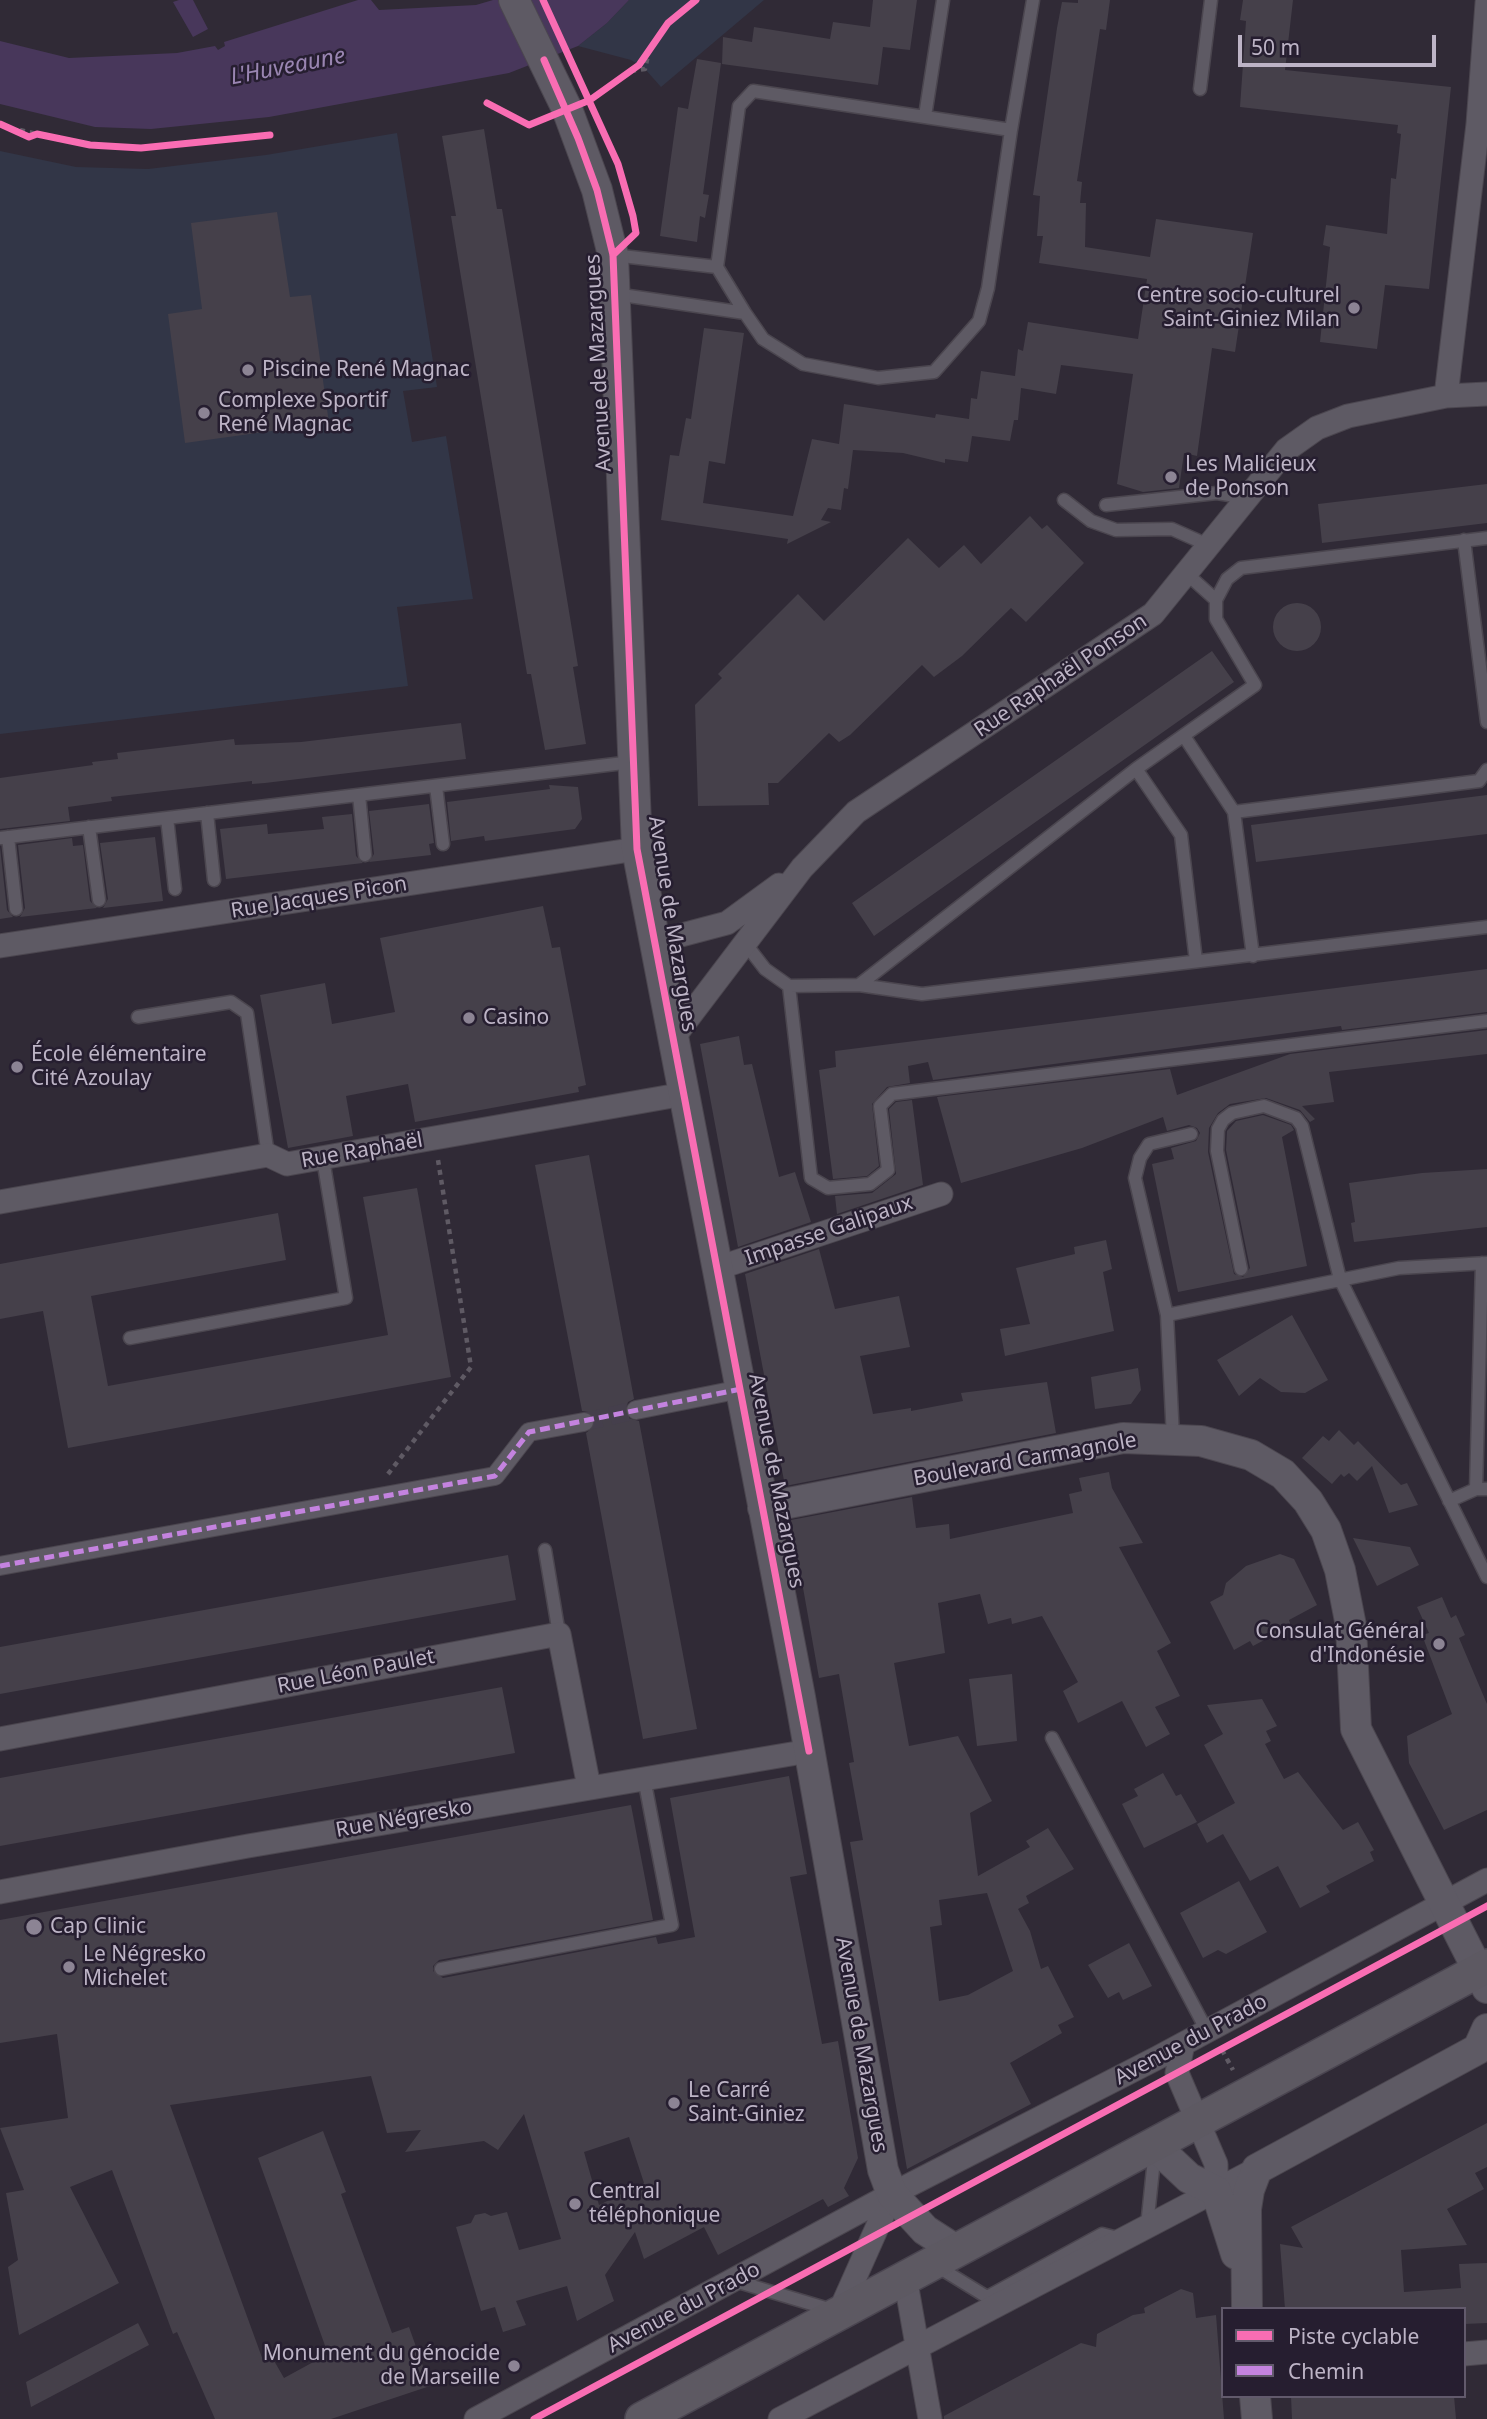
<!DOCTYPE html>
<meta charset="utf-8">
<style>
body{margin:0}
#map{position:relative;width:1487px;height:2419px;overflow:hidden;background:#302a36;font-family:"Noto Sans",sans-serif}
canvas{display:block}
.legend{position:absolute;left:1221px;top:2307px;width:245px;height:91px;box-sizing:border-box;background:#261e30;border:2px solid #625a6c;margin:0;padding:9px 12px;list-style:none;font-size:21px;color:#bdb4c6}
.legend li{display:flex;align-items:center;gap:14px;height:35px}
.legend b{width:35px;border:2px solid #625a6c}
.scale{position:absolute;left:1238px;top:35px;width:198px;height:32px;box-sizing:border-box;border:4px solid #bdb4c6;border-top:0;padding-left:9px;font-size:21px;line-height:24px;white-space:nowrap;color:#bdb4c6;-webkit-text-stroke:5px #261e30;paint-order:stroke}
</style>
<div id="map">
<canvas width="1487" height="2419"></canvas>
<ul class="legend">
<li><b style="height:9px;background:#f96db3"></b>Piste cyclable</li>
<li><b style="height:9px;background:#c483df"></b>Chemin</li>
</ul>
<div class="scale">50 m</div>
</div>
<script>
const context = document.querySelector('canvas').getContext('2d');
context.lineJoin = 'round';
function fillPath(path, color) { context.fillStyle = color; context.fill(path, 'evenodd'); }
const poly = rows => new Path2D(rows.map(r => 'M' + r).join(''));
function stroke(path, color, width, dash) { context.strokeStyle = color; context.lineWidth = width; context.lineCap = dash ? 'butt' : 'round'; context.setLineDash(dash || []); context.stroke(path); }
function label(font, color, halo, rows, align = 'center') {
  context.font = font + ' "Noto Sans",sans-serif'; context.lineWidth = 5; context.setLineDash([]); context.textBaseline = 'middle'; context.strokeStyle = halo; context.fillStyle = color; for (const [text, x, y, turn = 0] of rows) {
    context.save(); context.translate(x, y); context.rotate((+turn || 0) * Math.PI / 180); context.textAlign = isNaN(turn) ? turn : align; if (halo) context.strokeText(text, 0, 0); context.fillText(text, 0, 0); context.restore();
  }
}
fillPath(poly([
 [629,0,764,0,661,87,645,69,631,60,578,46,607,23],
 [397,133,437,387,403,391,412,442,446,436,473,599,397,607,408,686,0,734,0,151,76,167,148,169,266,155]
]), '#323647');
fillPath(poly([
 [179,0,193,0,208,29,193,37,173,2],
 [358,0,371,0,379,10,476,5,493,0,629,0,607,23,578,46,509,73,269,117,151,129,95,127,0,104,0,41,69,58,177,53,215,46,218,50,225,46,224,42]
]), '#48375b');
fillPath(poly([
 [873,0,917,0,910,50,883,47,878,85,722,64,723,37,752,42,754,27,830,39,833,22,870,27],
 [1078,0,1110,0,1106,30,1100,29,1077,181,1082,182,1080,203,1086,203,1085,247,1150,257,1156,219,1253,233,1235,352,1212,348,1197,456,1184,453,1179,488,1143,492,1117,484,1133,374,1061,365,1056,394,1021,388,1018,420,1014,420,1010,441,972,436,968,462,945,459,945,463,903,453,853,450,848,489,844,488,841,510,828,508,821,520,831,522,787,544,788,539,661,520,670,455,679,456,686,418,691,419,704,328,744,333,725,464,709,461,703,503,793,516,812,439,839,444,844,404,935,418,936,414,969,419,971,398,977,399,981,371,1015,376,1018,349,1023,351,1028,322,1138,339,1147,279,1039,263,1043,236,1037,236,1040,196,1033,195,1057,28,1062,2,1078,3],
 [1243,0,1293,0,1285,70,1451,87,1429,289,1385,285,1377,349,1320,342,1330,247,1323,245,1326,225,1387,234,1391,178,1396,179,1401,134,1397,133,1398,125,1240,107,1246,21,1240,20],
 [697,59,721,63,703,194,709,195,705,218,700,216,697,242,660,236,678,107,688,109],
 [484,129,497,209,502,209,562,569,578,666,573,667,586,744,545,750,531,674,527,674,459,265,451,216,456,216,442,136],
 [277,212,290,297,311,295,329,423,185,443,168,314,202,309,191,223],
 [1487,484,1487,523,1322,543,1318,504],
 [1030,516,1042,529,1047,525,1084,563,1026,622,1011,608,962,656,934,677,922,665,850,735,839,742,829,733,778,783,768,783,769,805,698,806,695,705,722,678,718,674,798,594,824,621,908,538,939,568,964,545,981,564],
 '1273 627a24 24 0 1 1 48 0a24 24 0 1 1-48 0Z',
 [1212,651,1234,682,874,936,852,903],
 [461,723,466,759,265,783,252,784,252,781,111,797,112,801,68,807,70,821,0,829,0,778,93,765,92,762,118,759,117,753,234,739,235,745,301,742],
 [549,785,578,787,582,819,575,829,485,841,484,836,451,841,447,802,550,789],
 [1487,795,1487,834,1256,862,1251,825],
 [429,804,434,843,429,844,431,855,369,862,374,854,369,811],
 [352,814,356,856,363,863,226,879,220,829,267,824,268,834,324,829,322,817],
 [155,837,163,901,103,908,108,899,100,843],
 [72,838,73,846,83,845,90,901,97,908,20,917,25,908,18,845],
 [0,847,7,910,13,917,0,919],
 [543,906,552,948,560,947,586,1085,578,1087,579,1092,415,1122,408,1084,346,1096,353,1136,288,1148,260,995,325,983,332,1024,395,1012,380,938],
 [1487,969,1487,1012,1342,1030,1341,1026,933,1080,928,1062,908,1066,910,1083,887,1087,872,1104,879,1166,867,1176,833,1179,819,1070,836,1067,835,1051],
 [1487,1030,1487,1054,1329,1072,1334,1102,1302,1106,1315,1119,1310,1122,1300,1110,1266,1098,1230,1104,1218,1113,1209,1128,1208,1152,1234,1274,1243,1277,1250,1268,1226,1150,1227,1131,1236,1121,1263,1115,1291,1125,1294,1130,1282,1137,1307,1266,1178,1292,1152,1164,1174,1159,1171,1148,1196,1141,1200,1133,1197,1128,1189,1125,1167,1131,1163,1117,1082,1148,961,1183,937,1097,1170,1069,1177,1095,1290,1054],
 [739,1036,744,1065,752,1064,779,1177,795,1172,811,1222,738,1247,700,1044],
 [912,1100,923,1185,837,1214,835,1196,872,1193,896,1174,889,1109,896,1102],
 [589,1155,634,1399,628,1402,625,1412,628,1418,639,1421,697,1729,643,1739,586,1433,594,1426,595,1419,588,1412,582,1411,535,1165],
 [1487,1169,1487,1227,1354,1242,1351,1223,1355,1222,1349,1183,1422,1173],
 [417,1188,451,1377,68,1448,43,1311,0,1319,0,1264,278,1213,286,1260,91,1296,108,1386,388,1335,363,1197],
 [1106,1240,1112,1269,1103,1272,1114,1331,1005,1356,1000,1329,1030,1324,1016,1268,1075,1254,1074,1247],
 [819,1249,835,1309,899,1296,910,1347,860,1356,873,1414,911,1408,911,1411,963,1401,961,1393,1047,1382,1056,1433,785,1486,745,1274],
 [1292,1315,1328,1380,1305,1393,1281,1392,1260,1378,1239,1396,1217,1360],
 [1138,1368,1141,1390,1131,1404,1095,1409,1091,1377],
 [1339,1430,1354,1445,1358,1441,1401,1485,1407,1483,1418,1505,1389,1513,1372,1466,1357,1481,1349,1473,1344,1477,1341,1474,1332,1484,1302,1458,1323,1436,1329,1441],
 [1109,1472,1112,1488,1143,1543,1119,1547,1171,1643,1157,1651,1180,1696,1155,1707,1170,1734,1146,1747,1122,1701,1078,1723,1063,1691,1078,1682,1042,1616,1012,1624,1011,1618,988,1624,980,1594,938,1603,945,1653,894,1663,909,1746,958,1736,992,1801,970,1813,978,1876,1030,1847,1026,1841,1048,1828,1074,1869,1026,1896,1029,1903,1018,1909,1030,1931,1041,1969,1048,1966,1074,2017,1058,2025,1062,2033,1010,2063,1031,2104,907,2169,850,1842,863,1840,849,1763,854,1762,839,1674,819,1678,791,1520,912,1497,916,1528,949,1524,950,1539,1073,1513,1069,1494,1082,1491,1079,1478],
 [987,1893,1013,1971,968,1995,939,2001,930,1927,942,1925,939,1900],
 [1353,1538,1410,1547,1419,1565,1377,1586],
 [1280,1554,1294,1559,1317,1605,1289,1620,1291,1626,1253,1646,1250,1641,1234,1650,1210,1602,1223,1595,1226,1583,1246,1566],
 [508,1555,516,1600,0,1694,0,1647],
 [1442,1597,1451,1618,1456,1615,1465,1635,1459,1638,1487,1704,1487,1810,1444,1830,1409,1763,1407,1736,1452,1714,1422,1635,1429,1633,1417,1607],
 [1012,1674,1017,1741,977,1746,969,1679],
 [502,1687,515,1753,0,1846,0,1778],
 [1262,1699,1277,1726,1266,1731,1271,1741,1265,1744,1284,1779,1298,1772,1343,1830,1358,1822,1374,1850,1370,1852,1374,1861,1326,1886,1330,1892,1300,1908,1278,1866,1250,1881,1223,1834,1207,1843,1197,1824,1235,1803,1204,1745,1223,1734,1207,1705],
 [1163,1773,1176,1796,1181,1794,1197,1822,1144,1848,1122,1804,1138,1796,1134,1789],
 [789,1776,807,1874,790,1877,822,2044,838,2041,858,2158,844,2188,849,2196,828,2207,823,2199,718,2255,704,2227,644,2259,635,2232,605,2275,614,2301,577,2321,567,2286,516,2301,526,2325,503,2332,495,2307,481,2311,456,2227,471,2223,475,2215,485,2213,491,2216,507,2212,519,2250,561,2239,524,2114,498,2150,484,2141,405,2152,421,2130,387,2133,371,2076,170,2105,264,2363,273,2359,284,2378,328,2354,258,2158,323,2131,346,2192,341,2194,392,2333,409,2327,430,2386,331,2419,215,2419,177,2332,173,2334,112,2170,70,2187,119,2283,19,2335,8,2267,18,2260,6,2193,24,2190,0,2128,68,2118,57,2034,0,2043,0,1920,631,1805,653,1920,439,1960,433,1966,433,1971,443,1978,656,1937,658,1944,695,1937,670,1798],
 [629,2137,644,2183,599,2205,584,2152],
 [1239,1881,1267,1932,1226,1954,1218,1950,1203,1958,1180,1913],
 [1129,1943,1152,1986,1123,2000,1119,1992,1108,1998,1088,1965],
 [1487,2123,1487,2167,1475,2173,1484,2189,1447,2209,1467,2245,1401,2250,1404,2292,1461,2288,1459,2264,1487,2263,1487,2323,1464,2324,1464,2309,1285,2309,1280,2244,1303,2248,1291,2227],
 [1181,2289,1193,2293,1196,2318,1216,2315,1224,2419,944,2419,944,2416,1081,2343,1096,2347,1097,2334,1133,2315,1145,2313,1144,2308],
 [138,2323,149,2345,31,2407,26,2382],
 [1291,2396,1454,2396,1456,2419,1292,2419]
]), '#45404a');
stroke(poly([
 [584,1422,636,1410]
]), '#453f4c', 18, [18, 9]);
const service = poly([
 [1200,89,1211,0],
 [753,91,1011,130,988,288,979,321,934,372,878,378,803,364,763,339,745,313,717,267,739,106,753,91],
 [925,116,943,0],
 [1011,130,1033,0],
 [613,255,717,267],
 [615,294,745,313],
 [1064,500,1091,521,1116,530,1172,529,1208,545],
 [1106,505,1217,493,1248,498],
 [1464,540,1487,722],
 [1216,600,1227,579,1241,568,1487,538],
 [1184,736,1234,812,1253,956],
 [1136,769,1181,835,1196,961],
 [436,786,443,844],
 [359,795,365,855],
 [1234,812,1479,781,1487,770],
 [207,813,214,880],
 [167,818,175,889],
 [89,827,99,900],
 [8,837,16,909],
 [0,838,632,762],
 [745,943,765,969,789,986,859,985,922,994,1487,927],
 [859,985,1136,769,1255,685,1216,619,1216,600,1187,574],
 [789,986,811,1178,828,1188,870,1184,888,1170,880,1106,892,1094,1487,1021],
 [138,1017,231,1002,247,1013,268,1155],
 [1241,1269,1217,1151,1218,1129,1223,1120,1232,1113,1264,1106,1296,1118,1302,1126,1340,1279,1487,1577],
 [1167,1315,1399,1268,1487,1263],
 [130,1338,346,1298,323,1159],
 [1173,1438,1167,1315,1135,1178,1140,1158,1149,1144,1191,1134],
 [1476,1489,1482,1263],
 [1449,1501,1476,1489,1487,1489],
 [545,1550,559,1634],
 [1052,1738,1207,2031],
 [441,1969,672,1925,644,1778],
 [1147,2226,1155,2150],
 [935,2265,987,2297,1102,2234,1122,2239],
 [735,2281,832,2310]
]);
const pedestrian = poly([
 [636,1410,741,1389],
 [0,1566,495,1476,529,1432,584,1422]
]);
const minor = poly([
 [1446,396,1478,124,1487,3],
 [655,942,727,923,779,885],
 [0,946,637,849],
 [673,1038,802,868,856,812,1153,614,1286,450,1317,428,1348,416,1446,396,1487,394],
 [0,1202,268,1155,287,1164,684,1094],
 [718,1268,941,1194],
 [0,1739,559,1634,589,1787],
 [0,1892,248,1846,809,1751],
 [1183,2044,1177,2073,1216,2164,1216,2191],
 [905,2277,930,2419],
 [839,2313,892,2194],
 [1464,2354,1487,2352],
 [476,2419,892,2194,1157,2058,1487,1880],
 [780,2419,1257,2169]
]);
const tertiary = poly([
 [514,0,567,109,597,190,613,255,637,849,800,1697,883,2170,892,2194,925,2230,956,2250],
 [763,1508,1123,1438,1201,1441,1251,1455,1283,1474,1308,1501,1326,1530,1340,1570,1351,1626,1356,1729,1487,1988],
 [1155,2146,1189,2178,1216,2191,1236,2254],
 [1247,2309,1246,2209,1249,2190,1257,2169,1478,2049,1487,2029],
 [1255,2396,1257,2419]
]);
const secondary = poly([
 [642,2419,1487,1966]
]);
stroke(service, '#4b464f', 15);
stroke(pedestrian, '#4b464f', 20);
stroke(minor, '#4b464f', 25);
stroke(tertiary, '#4b464f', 32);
stroke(secondary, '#4a4550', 36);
stroke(poly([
 [631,71,645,69,649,51],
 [20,130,37,134],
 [388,1474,471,1367,438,1160],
 [1222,2050,1233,2070]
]), '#5f5a64', 4.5, [5, 5]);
stroke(service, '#5e5a64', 12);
stroke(pedestrian, '#5e5a64', 18);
stroke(minor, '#5e5a64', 23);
stroke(tertiary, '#5e5a64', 30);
stroke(secondary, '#5d5962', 33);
stroke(poly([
 [0,1566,495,1476,529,1432,741,1389]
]), '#c483df', 5, [10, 5]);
stroke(poly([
 [543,0,618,164,633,216,636,233,613,255],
 [544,60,578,138,597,190,613,255,637,849,809,1751],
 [487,103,529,125,590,100,639,65,668,23,696,0],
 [0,124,29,137,37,134,90,145,141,148,270,135],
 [534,2419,1487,1906]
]), '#f96db3', 7);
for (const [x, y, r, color] of [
 [1354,308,7,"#8c8494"],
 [248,370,7,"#8c8494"],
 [204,413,7,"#8c8494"],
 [1171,477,7,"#8c8494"],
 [469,1018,7,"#8c8494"],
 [17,1067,7,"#8c8494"],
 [1439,1644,7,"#8c8494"],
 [34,1927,9,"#8c8494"],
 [69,1967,7,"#8c8494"],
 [674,2103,7,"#8c8494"],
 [575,2204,7,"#8c8494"],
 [514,2366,7,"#8c8494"]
]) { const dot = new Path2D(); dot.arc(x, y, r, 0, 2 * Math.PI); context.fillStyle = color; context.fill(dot); stroke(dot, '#261e30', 2.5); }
label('21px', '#bdb4c6', '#261e30', [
 ["Centre socio-culturel",1340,296,"right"],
 ["Saint-Giniez Milan",1340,320,"right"],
 ["Piscine René Magnac",262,370],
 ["Complexe Sportif",218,401],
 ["René Magnac",218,425],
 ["Les Malicieux",1185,465],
 ["de Ponson",1185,489],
 ["Casino",483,1018],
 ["École élémentaire",31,1055],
 ["Cité Azoulay",31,1079],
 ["Consulat Général",1425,1632,"right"],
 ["d'Indonésie",1425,1656,"right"],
 ["Cap Clinic",50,1927],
 ["Le Négresko",83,1955],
 ["Michelet",83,1979],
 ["Le Carré",688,2091],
 ["Saint-Giniez",688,2115],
 ["Central",589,2192],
 ["téléphonique",589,2216],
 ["Monument du génocide",500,2354,"right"],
 ["de Marseille",500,2378,"right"]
], 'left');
label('21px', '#bdb4c6', '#261e30', [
 ["Avenue de Mazargues",599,363,-93],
 ["Rue Raphaël Ponson",1061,676,-34],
 ["Rue Jacques Picon",319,898,-9],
 ["Avenue de Mazargues",672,924,81],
 ["Rue Raphaël",362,1151,-10],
 ["Impasse Galipaux",829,1231,-19],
 ["Boulevard Carmagnole",1025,1460,-10],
 ["Avenue de Mazargues",776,1481,79],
 ["Rue Léon Paulet",356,1672,-11],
 ["Rue Négresko",404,1819,-10],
 ["Avenue du Prado",1191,2040,-28],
 ["Avenue de Mazargues",861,2045,80],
 ["Avenue du Prado",684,2308,-28]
]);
label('italic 23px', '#9985b1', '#261e30', [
 ["L'Huveaune",288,67,-11]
]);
</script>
